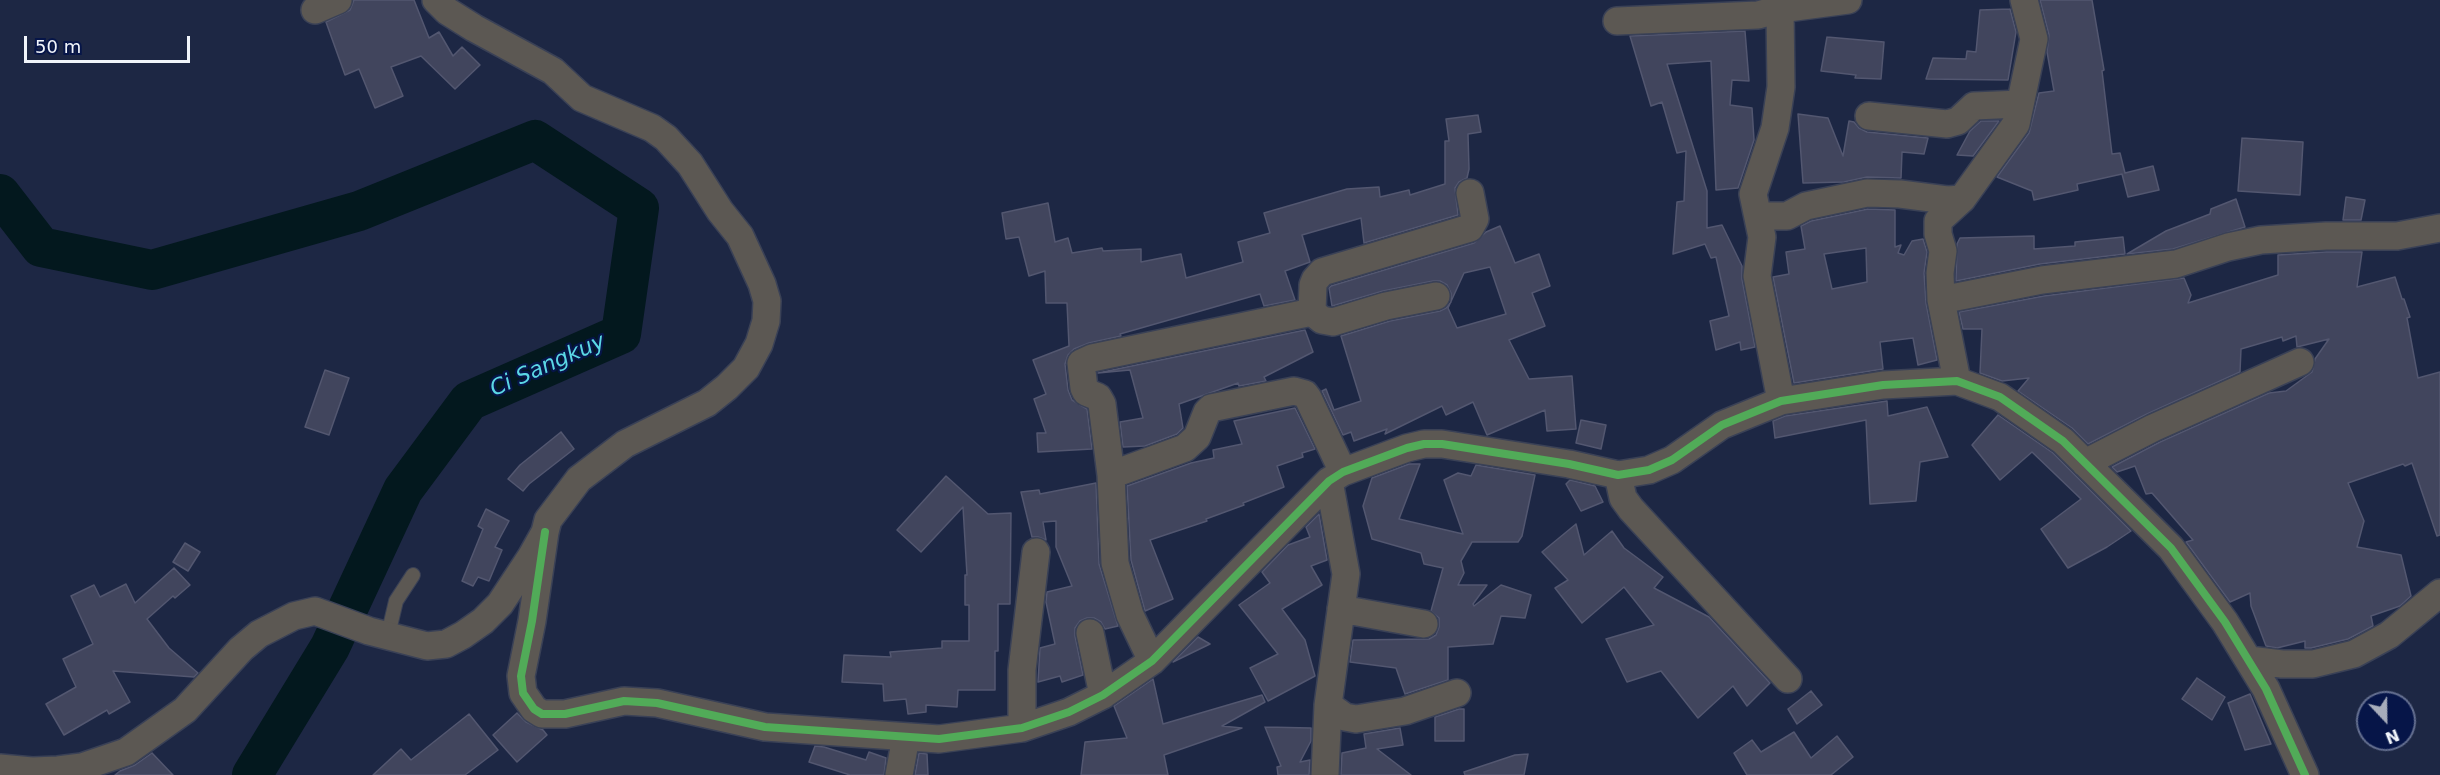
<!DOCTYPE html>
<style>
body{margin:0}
#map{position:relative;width:2440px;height:775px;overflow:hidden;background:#1d2744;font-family:"DejaVu Sans",sans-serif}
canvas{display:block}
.north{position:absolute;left:2356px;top:691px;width:60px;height:60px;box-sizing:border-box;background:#061548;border:2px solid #646f90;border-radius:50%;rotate:158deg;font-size:16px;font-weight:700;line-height:24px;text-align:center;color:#f1f5fb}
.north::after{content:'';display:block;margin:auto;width:21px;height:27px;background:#a7adbb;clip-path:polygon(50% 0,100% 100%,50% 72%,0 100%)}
.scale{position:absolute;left:24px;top:36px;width:166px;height:27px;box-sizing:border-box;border:3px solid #f1f5fb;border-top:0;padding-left:8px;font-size:18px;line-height:21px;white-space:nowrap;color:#f1f5fb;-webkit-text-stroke:4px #061548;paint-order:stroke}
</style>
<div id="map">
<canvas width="2440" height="775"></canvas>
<div class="north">N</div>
<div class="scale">50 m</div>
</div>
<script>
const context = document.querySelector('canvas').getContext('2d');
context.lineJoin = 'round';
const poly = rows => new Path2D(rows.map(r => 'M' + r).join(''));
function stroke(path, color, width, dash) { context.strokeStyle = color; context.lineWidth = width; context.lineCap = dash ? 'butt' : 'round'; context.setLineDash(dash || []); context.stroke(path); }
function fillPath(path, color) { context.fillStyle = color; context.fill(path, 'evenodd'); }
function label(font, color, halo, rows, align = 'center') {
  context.font = font + ' "DejaVu Sans",sans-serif'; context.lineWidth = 4.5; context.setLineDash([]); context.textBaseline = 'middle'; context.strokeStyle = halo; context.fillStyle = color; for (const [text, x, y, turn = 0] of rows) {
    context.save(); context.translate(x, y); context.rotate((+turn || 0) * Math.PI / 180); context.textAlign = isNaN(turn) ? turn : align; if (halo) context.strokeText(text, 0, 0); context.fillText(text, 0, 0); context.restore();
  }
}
stroke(poly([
 [0,194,41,247,152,270,359,211,535,140,639,208,621,334,469,401,403,490,330,647,252,775]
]), '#03181e', 40);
const building = poly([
 [354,0,414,0,429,38,439,32,453,56,462,47,480,65,455,89,421,56,391,67,403,96,375,108,359,69,345,75,326,22,350,10,354,0],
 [2040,0,2092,0,2104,70,2102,71,2112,154,2120,153,2125,173,2153,166,2159,190,2128,197,2122,174,2077,184,2078,190,2034,200,2032,191,1997,177,2029,133,2039,93,2054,91,2047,52,2049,35,2040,0],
 [2010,9,2016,32,2008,80,1926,79,1933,58,1966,59,1967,51,1976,52,1980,10,2010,9],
 [1745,31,1749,81,1732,80,1730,105,1752,108,1754,140,1738,188,1716,190,1711,61,1667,64,1707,191,1707,228,1722,225,1742,266,1742,279,1755,347,1741,350,1740,342,1716,350,1710,321,1729,316,1716,257,1711,258,1705,244,1673,254,1677,202,1684,201,1686,151,1677,153,1662,102,1651,106,1630,36,1745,31],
 [1827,37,1884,42,1881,79,1855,78,1856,75,1821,71,1827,37],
 [1798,114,1828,118,1843,156,1849,121,1854,122,1859,128,1867,132,1928,138,1924,154,1902,152,1901,178,1867,177,1844,182,1803,183,1798,114],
 [1478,115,1481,132,1468,134,1469,169,1467,178,1459,182,1455,188,1458,215,1364,243,1361,218,1302,235,1310,262,1285,271,1295,300,1264,306,1260,294,1120,334,1121,336,1089,343,1074,349,1068,355,1065,364,1068,390,1072,400,1087,409,1092,449,1038,452,1037,433,1046,433,1034,399,1046,394,1033,360,1069,346,1067,303,1046,303,1045,271,1029,276,1019,237,1006,239,1002,213,1048,203,1055,242,1068,238,1072,253,1102,248,1103,251,1141,249,1141,262,1181,254,1186,278,1243,262,1238,242,1270,233,1264,213,1347,189,1379,187,1380,197,1409,190,1410,195,1445,184,1445,141,1449,141,1446,119,1478,115],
 [1981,121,1999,121,1973,156,1957,155,1970,131,1981,121],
 [2242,138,2303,142,2300,195,2238,191,2242,138],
 [2346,197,2365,200,2361,220,2343,220,2346,197],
 [2236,199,2245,227,2173,249,2127,254,2166,231,2210,214,2211,209,2236,199],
 [1868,209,1895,210,1895,247,1901,245,1898,253,1904,255,1912,241,1923,239,1927,252,1924,273,1926,303,1937,360,1918,365,1913,338,1880,342,1883,369,1794,383,1773,277,1789,274,1786,252,1805,249,1801,226,1811,221,1868,209],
 [1866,248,1867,282,1832,289,1824,254,1866,248],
 [1500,226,1515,263,1539,254,1550,286,1532,293,1545,326,1509,340,1529,379,1572,376,1576,429,1547,431,1545,410,1487,435,1473,402,1446,415,1442,406,1385,434,1387,429,1354,441,1351,432,1343,435,1322,391,1326,389,1334,410,1361,401,1341,336,1390,321,1440,311,1446,308,1451,302,1451,293,1447,285,1440,281,1433,281,1383,291,1332,306,1329,288,1331,286,1474,243,1486,232,1500,226],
 [1490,267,1506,314,1457,328,1448,308,1464,273,1490,267],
 [2034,236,2034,249,2075,246,2075,242,2123,237,2125,254,2040,264,1956,281,1957,244,1960,238,2034,236],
 [2326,252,2362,252,2357,287,2395,277,2402,299,2404,299,2410,317,2407,318,2418,378,2440,372,2440,535,2437,536,2412,463,2405,466,2403,464,2348,483,2364,521,2357,547,2401,555,2411,596,2400,606,2371,616,2373,626,2348,639,2311,648,2305,648,2305,641,2277,648,2266,646,2251,606,2250,593,2230,602,2186,542,2193,540,2152,493,2146,494,2135,466,2117,472,2112,467,2160,442,2269,393,2286,391,2312,372,2315,359,2329,339,2297,347,2296,336,2283,341,2282,337,2241,349,2240,372,2147,414,2088,444,2072,428,2018,391,2029,378,2002,381,1980,373,1982,329,1963,329,1959,312,2044,296,2184,278,2191,295,2188,303,2278,275,2278,255,2326,252],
 [1305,330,1313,352,1264,377,1266,381,1239,386,1238,383,1179,404,1183,428,1177,434,1145,446,1123,447,1120,422,1143,418,1130,370,1098,373,1305,330],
 [325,370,349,378,329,435,305,427,325,370],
 [1887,401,1888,416,1927,407,1948,457,1920,462,1916,501,1870,504,1866,420,1775,438,1773,421,1785,416,1887,401],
 [1295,408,1315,449,1302,453,1303,457,1277,466,1284,487,1243,503,1244,505,1206,519,1207,521,1150,540,1173,599,1145,611,1131,560,1127,486,1191,463,1214,458,1213,450,1242,444,1234,421,1295,408],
 [1998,415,2053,453,2131,531,2107,547,2068,568,2041,529,2081,499,2032,452,2000,480,1972,445,1998,415],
 [1581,420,1606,425,1601,449,1576,443,1581,420],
 [561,432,574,449,529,484,523,491,508,479,520,465,561,432],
 [1409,464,1420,464,1399,519,1463,534,1444,480,1458,473,1471,476,1476,465,1535,475,1522,536,1518,542,1472,542,1461,561,1464,573,1458,585,1487,585,1473,604,1474,606,1501,585,1531,595,1525,618,1501,616,1493,644,1448,647,1448,680,1405,694,1396,668,1350,662,1353,640,1429,639,1436,635,1439,627,1439,618,1431,611,1443,568,1424,564,1421,553,1372,539,1363,506,1372,478,1409,464],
 [946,476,988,514,1011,513,1010,604,998,604,998,651,995,651,995,690,958,690,957,707,926,705,926,712,908,714,906,699,884,701,883,684,842,682,844,655,891,657,890,652,942,648,942,641,969,641,969,605,965,605,965,575,967,575,963,507,921,552,897,530,946,476],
 [1570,480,1595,486,1603,502,1581,511,1566,484,1570,480],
 [1096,483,1099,564,1118,626,1105,629,1101,622,1094,618,1087,618,1080,621,1075,628,1075,636,1083,675,1062,682,1060,676,1038,682,1040,648,1055,644,1046,602,1047,592,1072,586,1056,547,1056,521,1043,522,1046,540,1038,537,1032,537,1021,492,1039,490,1040,494,1096,483],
 [486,509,509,521,495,547,502,550,489,581,478,577,473,586,462,581,483,529,478,526,486,509],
 [1319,514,1327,560,1311,566,1322,585,1282,609,1305,640,1315,676,1268,701,1250,668,1278,654,1239,605,1270,583,1262,572,1288,545,1310,537,1306,527,1319,514],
 [1576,524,1584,555,1612,531,1624,548,1663,577,1654,588,1709,617,1770,683,1747,706,1733,686,1698,718,1661,671,1627,682,1606,639,1654,625,1624,587,1582,623,1555,588,1568,580,1542,552,1576,524],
 [185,543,200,552,188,571,173,562,185,543],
 [174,568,190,585,175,598,173,596,147,619,169,648,198,673,194,677,113,671,130,702,109,714,107,710,64,735,46,704,76,687,63,659,93,644,71,596,94,585,100,597,126,584,135,603,174,568],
 [1198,637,1210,644,1173,662,1198,637],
 [2197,678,2225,697,2212,720,2182,699,2197,678],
 [1153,679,1163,724,1262,695,1265,702,1222,726,1242,728,1164,755,1168,775,1081,775,1085,742,1127,738,1114,706,1153,679],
 [1811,691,1822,705,1797,724,1788,709,1811,691],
 [2250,694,2271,744,2245,750,2228,703,2250,694],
 [1459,709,1464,709,1464,741,1435,741,1435,717,1459,709],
 [517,713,526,722,543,730,547,735,517,762,493,735,517,713],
 [469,714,498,750,465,775,373,775,401,749,411,760,469,714],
 [1265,727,1311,728,1311,741,1300,762,1310,760,1309,775,1278,775,1277,767,1281,766,1265,727],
 [1400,728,1403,745,1377,749,1411,775,1341,775,1342,753,1366,748,1364,734,1400,728],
 [1794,732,1811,758,1837,736,1853,757,1831,775,1747,775,1734,753,1752,740,1761,752,1794,732],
 [815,746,824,747,866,760,869,752,886,758,884,775,850,775,809,762,815,746],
 [152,753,173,775,115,775,120,771,135,765,152,753],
 [919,753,927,754,928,775,915,775,919,753],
 [1528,754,1524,775,1465,775,1464,772,1515,755,1528,754]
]);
fillPath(building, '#41455d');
stroke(building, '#535770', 1.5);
const service = poly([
 [388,635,396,601,413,575]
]);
const minor = poly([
 [1780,9,1781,87,1775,128,1753,194,1762,237,1757,276,1781,401],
 [315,10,338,0],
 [1617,21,1758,15,1780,9,1848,0],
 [1869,116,1947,124,1958,121,1974,106,2020,104],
 [1758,216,1787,216,1806,206,1867,193,1900,194,1947,200,1962,199],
 [1436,296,1386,306,1333,322,1322,320,1312,312,1313,285,1315,280,1322,272,1470,228,1475,219,1470,193],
 [1941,300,2042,280,2176,264,2228,247,2261,240,2326,236,2397,236,2440,228],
 [1957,381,1941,300,1940,273,1943,251,1938,234,1938,221,1962,199,2016,124,2034,39,2024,0],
 [2085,463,2153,428,2300,362],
 [1111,475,1185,448,1197,437,1207,412,1211,408,1294,391,1305,394,1308,398,1343,472],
 [1618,475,1623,498,1631,509,1788,679],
 [545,532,532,621,521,676,523,693,534,709,542,714,565,714,624,701,657,703,765,727,939,739,1022,728,1069,712,1103,695,1152,661,1329,481,1343,472,1407,448,1424,444,1442,444,1569,464,1618,475,1649,470,1672,460,1722,425,1781,401,1883,385,1957,381,2000,397,2063,441,2171,548,2225,622,2266,689,2305,775],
 [1341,609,1424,624],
 [1090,633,1103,695],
 [2249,660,2282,664,2313,664,2354,654,2389,635,2440,593],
 [1152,661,1130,615,1115,563,1111,475,1102,404,1098,397,1086,392,1084,388,1081,363,1092,358,1312,312],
 [1328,705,1345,717,1356,719,1405,711,1457,693],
 [1022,728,1022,670,1036,552],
 [0,768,32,771,58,770,82,767,126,752,185,710,241,649,259,634,294,616,315,611,369,631,427,646,446,644,463,635,483,621,500,604,531,557,545,532,548,520,579,479,625,444,707,403,727,387,746,368,759,344,766,321,767,301,762,284,740,236,720,211,690,164,666,138,652,128,582,98,553,71,474,28,447,11,436,0],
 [899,775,906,737],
 [1325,775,1328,705,1346,574,1329,481]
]);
stroke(service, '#3a4156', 16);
stroke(minor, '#3a4156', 30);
stroke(service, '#5c5853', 14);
stroke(minor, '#5c5853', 27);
stroke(poly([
 [545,532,532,621,521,676,523,693,534,709,542,714,565,714,624,701,657,703,765,727,939,739,1022,728,1069,712,1103,695,1152,661,1329,481,1343,472,1407,448,1424,444,1442,444,1569,464,1618,475,1649,470,1672,460,1722,425,1781,401,1883,385,1957,381,2000,397,2063,441,2171,548,2225,622,2266,689,2305,775]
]), '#51ab58', 8);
label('italic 22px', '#5bd7e5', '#061548', [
 ["Ci Sangkuy",548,366,-24]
]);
</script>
